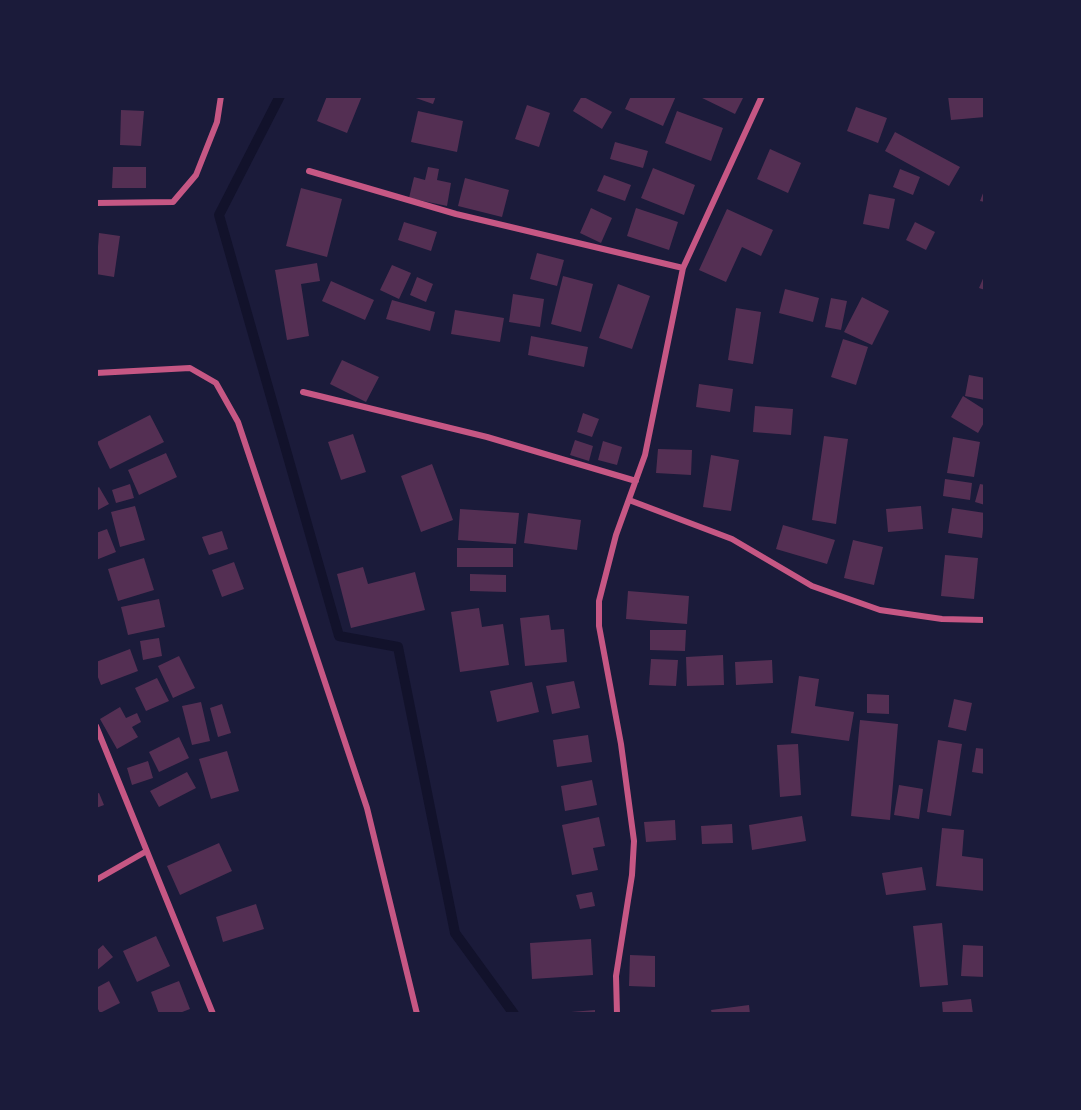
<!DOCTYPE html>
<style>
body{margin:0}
#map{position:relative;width:1081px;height:1110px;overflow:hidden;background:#1b1b3a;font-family:Cabin,sans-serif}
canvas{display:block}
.frame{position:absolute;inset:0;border:98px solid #1b1b3a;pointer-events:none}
</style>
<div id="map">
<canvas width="1081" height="1110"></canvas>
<div class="frame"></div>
</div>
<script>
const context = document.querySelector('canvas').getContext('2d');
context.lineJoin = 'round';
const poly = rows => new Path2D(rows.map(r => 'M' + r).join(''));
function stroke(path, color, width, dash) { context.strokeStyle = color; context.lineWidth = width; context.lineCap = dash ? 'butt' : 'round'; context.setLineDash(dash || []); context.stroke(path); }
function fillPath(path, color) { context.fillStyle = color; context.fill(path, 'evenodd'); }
stroke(poly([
 [280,96,219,215,339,636,398,647,455,933,514,1014]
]), '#12122b', 10);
fillPath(poly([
 [327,96,362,96,347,133,317,121],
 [410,96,436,96,433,104],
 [582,96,612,112,602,129,573,111],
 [631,96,644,97,676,96,663,126,625,109],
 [698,96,744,96,735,114],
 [948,96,985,96,985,117,951,120],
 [527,105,550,113,539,147,515,139],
 [856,107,887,118,878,143,847,131],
 [121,110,144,111,141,146,120,145],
 [418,111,463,121,457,152,411,142],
 [677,111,723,128,711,161,665,143],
 [895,132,960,167,949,186,885,151],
 [615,142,648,151,643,168,610,159],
 [770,149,801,163,788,193,757,179],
 [113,167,146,167,146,188,112,188],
 [428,167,439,169,437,180,451,183,447,206,409,198,414,177,425,180],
 [653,168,695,185,684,215,641,198],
 [900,169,920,177,913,195,893,187],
 [604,175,631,185,625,201,597,191],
 [465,178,509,190,502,217,458,206],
 [301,188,342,199,327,257,286,246],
 [985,188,985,202,980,201],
 [869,194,895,199,889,229,863,224],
 [591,208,612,218,601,243,580,233],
 [636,208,678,222,669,250,627,236],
 [727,209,773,230,761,256,742,247,726,282,699,270],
 [404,222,437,232,431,251,398,240],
 [915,222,935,232,926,250,906,240],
 [99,233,120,236,114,277,96,274],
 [537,253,564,260,557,286,530,279],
 [317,263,320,281,301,284,309,336,287,340,275,270],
 [392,265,411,273,399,299,380,290],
 [985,274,985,290,979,288],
 [563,276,593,284,581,332,551,324],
 [417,277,433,284,426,302,410,295],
 [331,281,374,300,365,320,322,301],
 [618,284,650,296,632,349,599,338],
 [785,289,819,298,813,322,779,313],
 [513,294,544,299,540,327,509,322],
 [862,297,889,311,872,345,844,332],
 [831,298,847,301,841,330,825,327],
 [392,300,435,312,430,331,386,319],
 [736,308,761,312,753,364,728,360],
 [455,310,504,318,500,342,451,334],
 [531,336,588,347,584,367,528,355],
 [843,339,868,347,856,385,831,377],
 [342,360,379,377,366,402,330,384],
 [969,375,985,378,985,400,965,396],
 [699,384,733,389,730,412,696,407],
 [963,396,985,410,985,421,978,433,951,417],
 [755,406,793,409,791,435,753,432],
 [583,413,599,419,592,437,577,432],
 [150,415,164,442,110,469,97,442],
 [353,434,366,472,341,480,328,442],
 [824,436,848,439,836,524,812,520],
 [953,437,980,442,974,477,947,473],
 [575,440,593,446,589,461,570,455],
 [603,441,622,447,617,465,598,460],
 [658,449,692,450,691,475,656,473],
 [166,453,177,477,139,495,128,470],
 [711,455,739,460,731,511,703,507],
 [432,464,453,520,421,532,401,476],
 [945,479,972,483,970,500,943,496],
 [130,484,134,498,116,503,112,490],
 [980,484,985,485,985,505,975,502],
 [99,487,109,504,96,511,96,489],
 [135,506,145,540,120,547,111,512],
 [921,506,923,529,888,532,886,509],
 [952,508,985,513,982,538,948,533],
 [460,509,519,513,516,544,458,540],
 [528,513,581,520,577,550,524,543],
 [783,525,835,540,827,564,776,549],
 [107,529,116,552,96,560,96,533],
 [222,531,228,549,209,555,202,537],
 [853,540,883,547,874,585,844,578],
 [457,548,513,548,513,567,457,567],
 [945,555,978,558,974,599,941,596],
 [144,558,154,590,118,601,108,569],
 [234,562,244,589,222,597,212,570],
 [363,567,368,584,415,572,425,610,351,628,337,574],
 [470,574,506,575,506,592,470,591],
 [628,591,689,596,687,624,626,619],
 [159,599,165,627,128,635,121,607],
 [479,608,482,627,503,624,509,665,460,672,451,612],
 [549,615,551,630,564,629,567,662,525,666,520,618],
 [650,630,686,630,685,651,650,650],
 [159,638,162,656,143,660,140,641],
 [130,649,138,671,101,685,96,672,96,662],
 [723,655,724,685,687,686,686,657],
 [179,656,195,688,173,698,158,666],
 [651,659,678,660,676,686,649,685],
 [772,660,773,683,736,685,735,662],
 [799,676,819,679,815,706,854,712,849,741,791,733],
 [157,678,169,701,146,711,135,688],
 [574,681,580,708,552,714,546,686],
 [532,682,539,712,497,722,490,691],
 [867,694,889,695,889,714,867,713],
 [954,699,972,703,966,731,948,727],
 [201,702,210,741,192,745,182,706],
 [222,704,231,733,218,737,210,708],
 [120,707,126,718,137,713,141,722,132,727,138,737,117,749,100,719],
 [860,720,898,724,890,820,851,816],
 [588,735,592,762,557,767,553,740],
 [179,737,189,758,159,772,149,752],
 [938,740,962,744,951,816,927,812],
 [798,744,801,795,780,797,777,745],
 [976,748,985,749,985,774,972,772],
 [227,751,239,791,211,799,199,759],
 [148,761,153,778,132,785,127,768],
 [187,772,196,788,159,807,150,791],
 [592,780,597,805,565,811,561,786],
 [899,785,923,789,919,819,894,815],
 [99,793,104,805,96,808,96,794],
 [802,816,806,841,752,850,749,825],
 [599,817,605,846,593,848,598,870,572,875,562,825],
 [675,820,676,840,646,842,644,822],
 [732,824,733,843,702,844,701,826],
 [942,828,964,830,962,856,985,859,985,891,936,886],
 [219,843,232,871,180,895,167,866],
 [922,867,926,890,886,895,882,873],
 [592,892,595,906,580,909,576,895],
 [256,904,264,929,223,942,216,917],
 [942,923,948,985,920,987,913,926],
 [156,936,170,966,137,982,123,951],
 [591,939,593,975,532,979,530,943],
 [103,945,113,957,96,971,96,951],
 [963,945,985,946,985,977,961,976],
 [630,955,655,956,655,987,629,986],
 [109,981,120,1003,100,1013,96,1005,96,988],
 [179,981,190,1009,177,1014,159,1014,151,992],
 [971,999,973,1014,943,1014,942,1002],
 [749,1005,750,1014,712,1014,711,1010],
 [595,1010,595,1014,571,1014,571,1012]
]), '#542f53');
stroke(poly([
 [309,171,456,214,683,268],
 [96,203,173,202,196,175,217,122,221,96],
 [96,373,190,368,216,383,238,422,367,808,417,1014],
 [303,392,487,437,636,481],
 [629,500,732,539,812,586,880,610,942,619,985,620],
 [96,726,213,1014],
 [96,880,145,852],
 [617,1014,616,976,632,875,634,841,621,744,599,626,599,601,616,535,645,455,683,268,762,96]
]), '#c65784', 6);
</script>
